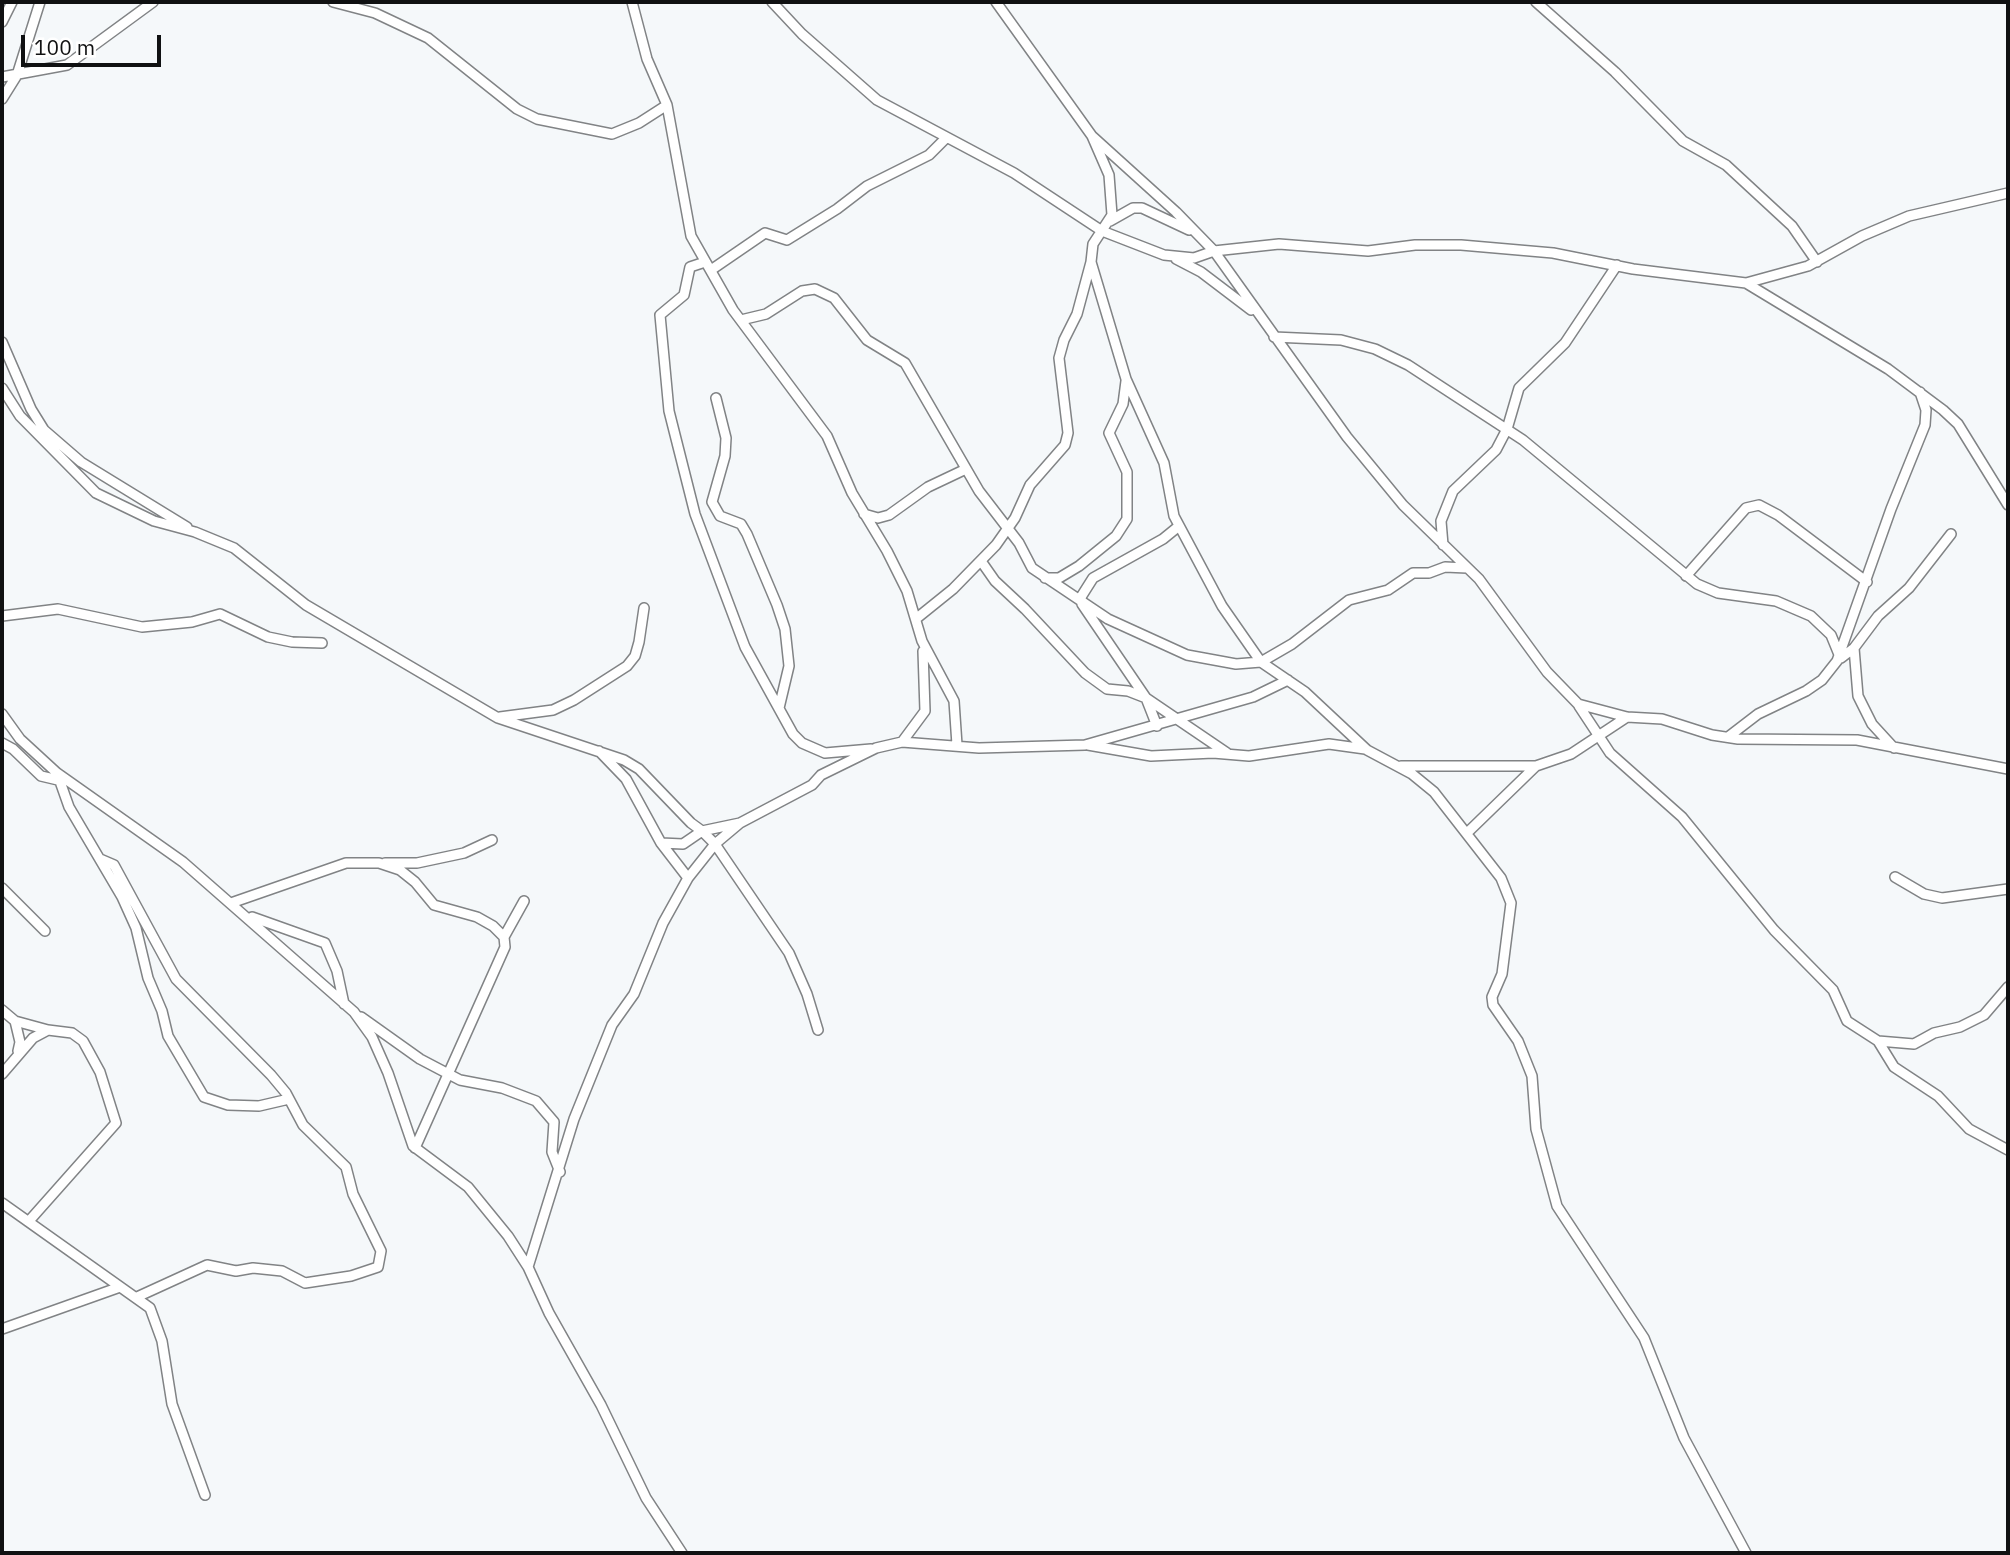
<!DOCTYPE html>
<style>
body{margin:0}
#map{position:relative;width:2010px;height:1555px;overflow:hidden;background:#f5f8fa;font-family:"IBM Plex Sans",sans-serif}
canvas{display:block}
.frame{position:absolute;inset:0;border:4px solid #101112;pointer-events:none}
.scale{position:absolute;left:21px;top:35px;width:140px;height:32px;box-sizing:border-box;border:4px solid #101112;border-top:0;padding-left:9px;font-size:21px;line-height:24px;white-space:nowrap;color:#101112;-webkit-text-stroke:5px #fff;paint-order:stroke}
</style>
<div id="map">
<canvas width="2010" height="1555"></canvas>
<div class="frame"></div>
<div class="scale">100 m</div>
</div>
<script>
const context = document.querySelector('canvas').getContext('2d');
context.lineJoin = 'round';
const poly = rows => new Path2D(rows.map(r => 'M' + r).join(''));
function stroke(path, color, width, dash) { context.strokeStyle = color; context.lineWidth = width; context.lineCap = dash ? 'butt' : 'round'; context.setLineDash(dash || []); context.stroke(path); }
const minor = poly([
 [333,2,375,13,428,38,517,109,537,119,612,134,639,123,667,105],
 [632,2,647,59,667,105,691,236,733,310,827,436,852,493,887,551,907,591,922,641,954,701,957,745],
 [772,2,802,34,877,100,1014,173,1102,231,1164,255,1194,258,1214,251,1279,244,1368,251,1415,245,1461,245,1553,253,1633,269,1746,283,1888,369,1943,410,1958,424,2008,505],
 [996,2,1092,136,1176,212,1214,251,1347,437,1403,505,1479,579,1547,672,1578,704,1627,717,1662,719,1712,735,1738,739,1857,740,2008,769],
 [1536,2,1615,72,1683,141,1726,165,1792,226,1817,262],
 [2,22,12,2],
 [2,77,67,65,153,2],
 [2,99,17,75,40,2],
 [1092,136,1109,175,1112,215,1093,244,1091,262,1126,379,1164,463,1174,516,1222,606,1261,662,1305,692,1367,750,1412,774,1434,792,1501,878,1511,903,1502,974,1492,997,1493,1005,1518,1041,1532,1076,1536,1129,1557,1206,1644,1338,1684,1438,1746,1553],
 [1110,221,1133,208,1142,208,1189,230],
 [1176,259,1201,272,1251,310],
 [705,262,690,267,684,295,660,315,669,411,695,514,745,647,793,734,802,743,825,753,871,749],
 [711,270,765,233,787,240,837,209,867,186,929,155,946,138],
 [1746,283,1808,266,1862,236,1909,216,2008,193],
 [741,320,766,314,802,291,815,289,834,298,867,340,905,363,979,491,1019,543,1032,568,1108,619,1187,655,1236,664,1261,662,1292,644,1349,600,1388,590,1413,573,1429,573,1445,567,1467,568],
 [1274,337,1341,340,1375,349,1408,365,1523,440,1697,584,1718,593,1776,601,1811,616,1831,635,1840,657],
 [2,342,31,409,44,430,81,462,187,527],
 [2,388,20,416,96,493,154,521,195,532,234,548,306,605,498,718,624,760,639,769,691,823,702,831,740,823,812,785,821,775,876,748,902,742,979,748,1085,745,1253,697,1288,680],
 [716,398,726,438,725,456,712,502,720,516,741,524,747,534,777,605,785,629,789,666,779,708],
 [864,514,878,518,889,515,928,487,966,469],
 [1443,545,1441,521,1453,491,1496,450,1507,429,1519,388,1565,343,1617,265],
 [981,561,995,581,1025,609,1085,673,1107,689,1128,691,1146,698,1227,753],
 [1686,576,1746,508,1759,505,1778,515,1867,582],
 [1045,578,1059,578,1079,566,1116,536,1127,519,1127,472,1109,433,1123,404,1126,381],
 [2,616,58,609,142,627,192,622,220,614,268,637,292,642,322,643],
 [917,618,953,589,996,545,1015,518,1030,485,1065,445,1068,433,1059,358,1064,340,1077,314,1091,262],
 [1854,648,1858,696,1872,724,1894,748],
 [1841,658,1854,648,1878,616,1909,588,1951,534],
 [1579,706,1610,753,1682,817,1774,930,1833,990,1847,1021,1878,1041,1894,1067,1938,1096,1969,1129,2008,1150],
 [2,714,20,739,57,773,183,862,354,1012,372,1037,388,1073,413,1146,468,1187,508,1236,528,1267,549,1313,601,1405,646,1498,682,1553],
 [500,717,553,710,574,700,627,666,635,656,639,642,644,608],
 [1157,726,1146,698,1082,604,1081,597,1093,578,1163,539,1179,526],
 [1728,737,1758,714,1806,691,1822,680,1837,661,1891,509,1925,425,1926,410,1920,392],
 [902,742,925,711,923,651],
 [2,743,13,749,41,776,58,780],
 [1088,745,1151,756,1213,753,1249,756,1329,744,1365,749],
 [599,751,626,779,661,843,688,878],
 [1401,766,1536,766],
 [57,773,69,807,122,897,136,928,148,978,162,1011,168,1036,204,1097,228,1105,259,1106,289,1099],
 [1468,832,1536,766,1571,754,1627,717],
 [661,843,683,844,702,831,715,844,789,953,807,994,818,1030],
 [100,859,114,865,176,979,271,1075,286,1093,303,1125,346,1167,353,1194,381,1251,378,1267,351,1276,305,1283,282,1271,253,1268,236,1271,207,1265,137,1297],
 [385,863,417,863,464,853,492,840],
 [1895,877,1924,894,1942,898,2008,889],
 [2,888,45,931],
 [231,903,346,863,379,863,400,870,415,882,434,905,477,917,493,926,504,937],
 [252,917,325,943,337,971,344,1004],
 [2,1010,15,1021,48,1030],
 [361,1017,420,1059,460,1080,502,1088,536,1101,554,1122,552,1152,560,1172],
 [15,1021,20,1042,18,1051],
 [1878,1041,1914,1044,1934,1033,1960,1027,1984,1015,2008,987],
 [2,1074,33,1038,48,1030,72,1033,83,1041,100,1072,116,1123,29,1221],
 [415,1148,505,947,504,937,524,901],
 [2,1203,150,1308,162,1341,172,1404,205,1495],
 [528,1267,574,1119,612,1025,634,994,663,923,688,878,715,844,740,823],
 [2,1329,120,1287]
]);
stroke(minor, '#818385', 12);
stroke(minor, '#fff', 9);
</script>
